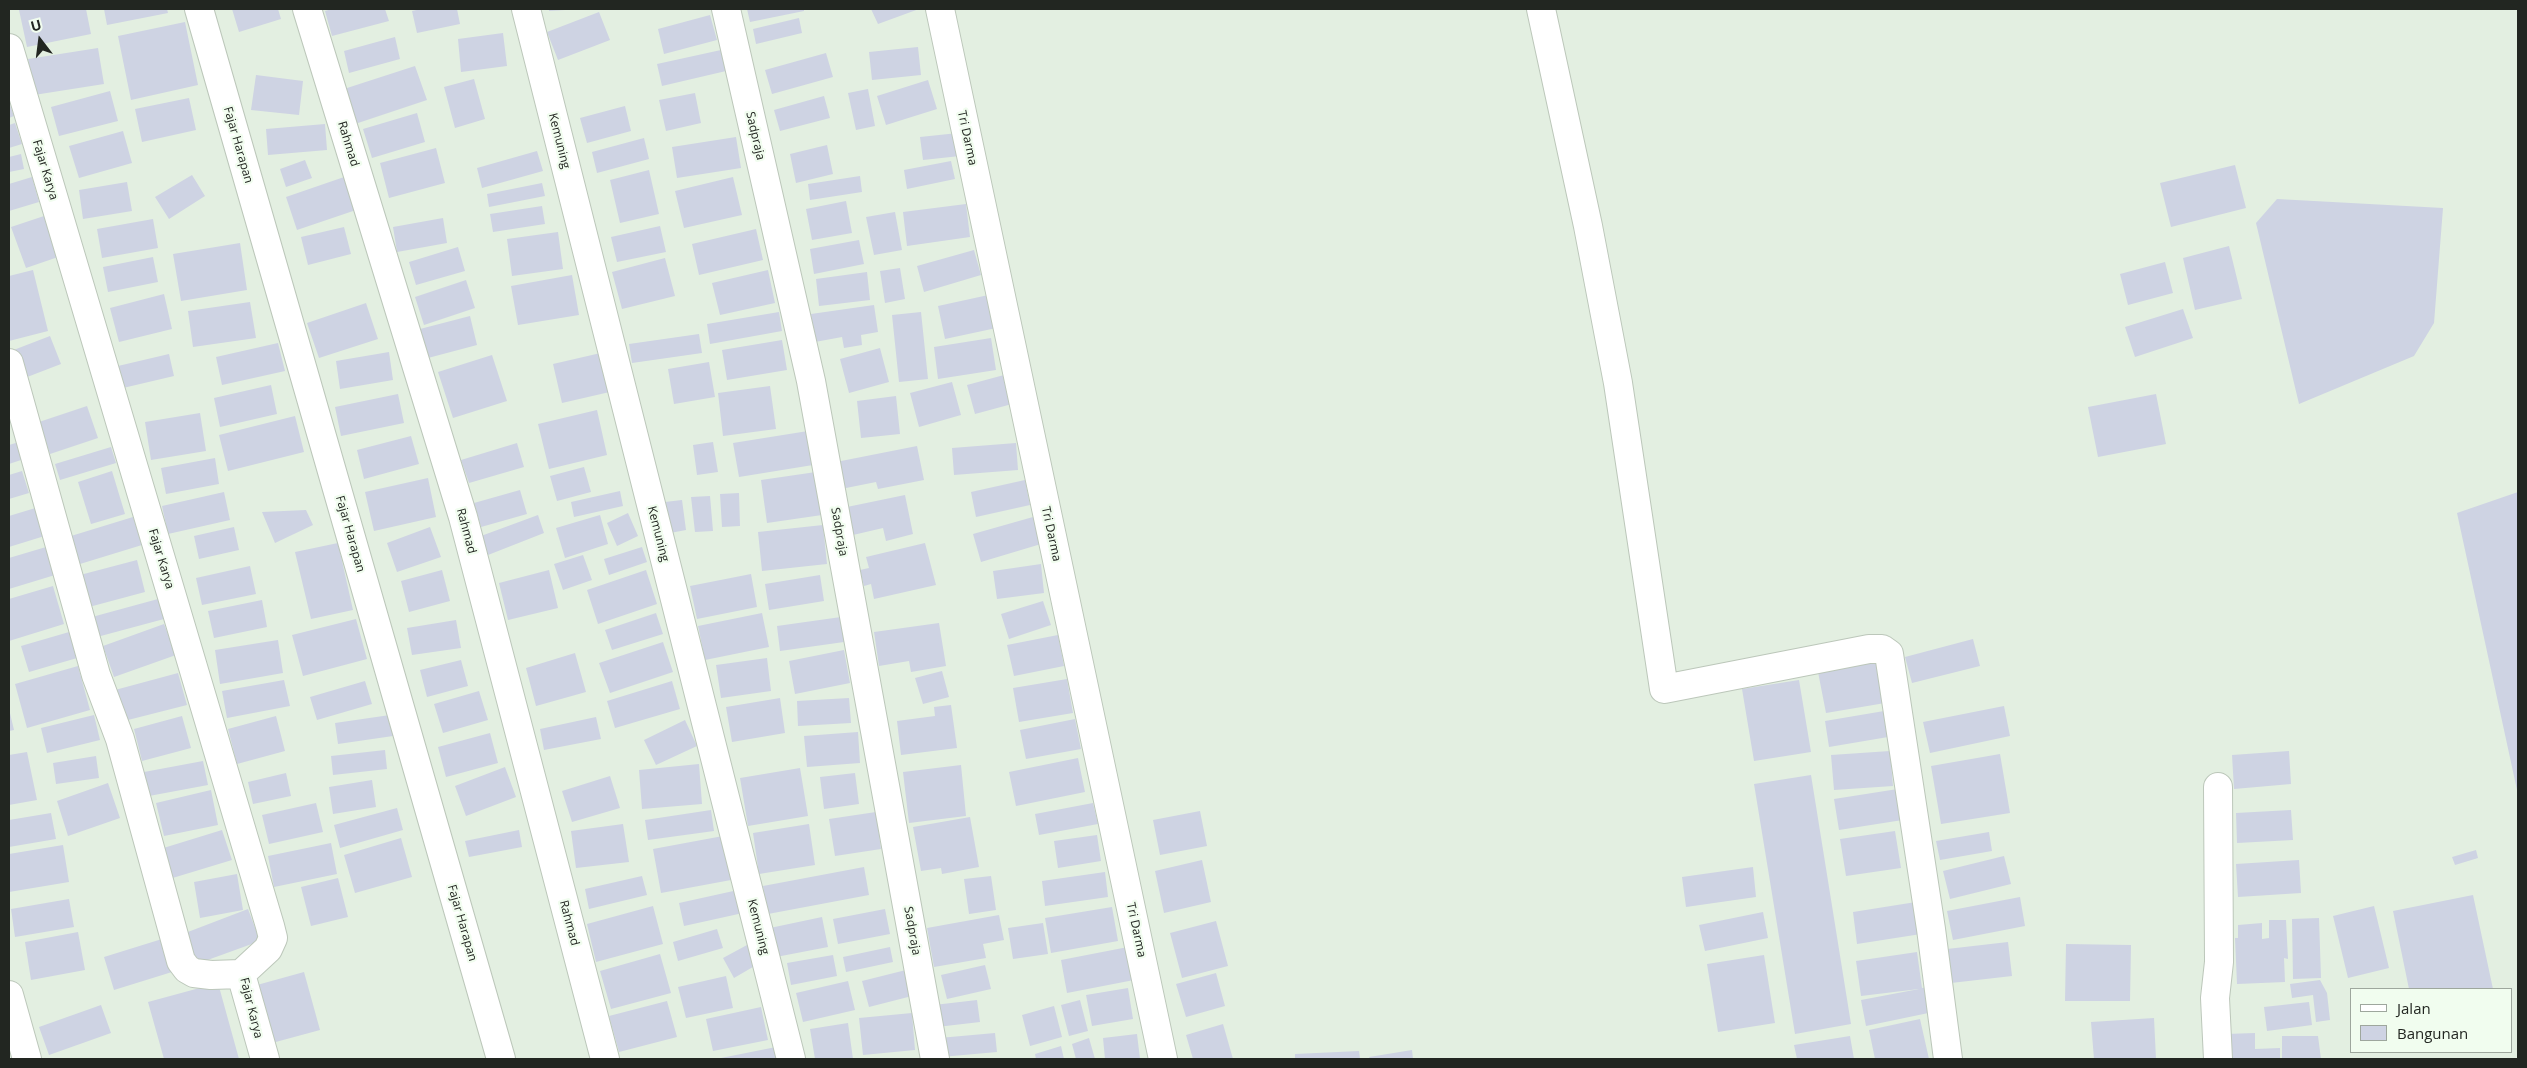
<!DOCTYPE html>
<style>
body{margin:0}
#map{position:relative;width:2527px;height:1068px;overflow:hidden;background:#e3efe1;font-family:"Open Sans",sans-serif}
canvas{display:block}
.frame{position:absolute;inset:0;border:10px solid #222621;pointer-events:none}
.legend{position:absolute;left:2350px;top:988px;width:162px;height:65px;box-sizing:border-box;background:#f1fdef;border:1px solid #9ea79d;margin:0;padding:6px 9px;list-style:none;font-size:15px;color:#222621}
.legend li{display:flex;align-items:center;gap:10px;height:25px}
.legend b{width:25px;border:1px solid #9ea79d}
.north{position:absolute;left:15px;top:15px;width:50px;height:50px;-webkit-text-stroke:4px #f1fdef;paint-order:stroke;rotate:345deg;font-size:14px;font-weight:700;line-height:20px;text-align:center;color:#222621}
.north::after{content:'';display:block;margin:auto;width:18px;height:22px;background:#222621;clip-path:polygon(50% 0,100% 100%,50% 72%,0 100%)}
</style>
<div id="map">
<canvas width="2527" height="1068"></canvas>
<div class="frame"></div>
<ul class="legend">
<li><b style="height:6px;background:#fff"></b>Jalan</li>
<li><b style="height:14px;background:#ced3e3"></b>Bangunan</li>
</ul>
<div class="north">U</div>
</div>
<script>
const context = document.querySelector('canvas').getContext('2d');
context.lineJoin = 'round';
function fillPath(path, color) { context.fillStyle = color; context.fill(path, 'evenodd'); }
const poly = rows => new Path2D(rows.map(r => 'M' + r).join(''));
function stroke(path, color, width, dash) { context.strokeStyle = color; context.lineWidth = width; context.lineCap = dash ? 'butt' : 'round'; context.setLineDash(dash || []); context.stroke(path); }
function label(font, color, halo, rows, align = 'center') {
  context.font = font + ' "Open Sans",sans-serif'; context.lineWidth = 4.5; context.setLineDash([]); context.textBaseline = 'middle'; context.strokeStyle = halo; context.fillStyle = color; for (const [text, x, y, turn = 0] of rows) {
    context.save(); context.translate(x, y); context.rotate((+turn || 0) * Math.PI / 180); context.textAlign = isNaN(turn) ? turn : align; if (halo) context.strokeText(text, 0, 0); context.fillText(text, 0, 0); context.restore();
  }
}
fillPath(poly([
 [25,9,86,9,91,34,27,47,19,10],
 [104,9,167,9,168,13,107,25],
 [232,9,278,9,281,19,239,32],
 [332,9,385,9,389,21,332,36,325,11],
 [421,9,457,9,460,24,417,33,412,11],
 [549,9,565,9,565,10,549,11],
 [747,9,804,9,804,11,750,22],
 [871,9,919,9,878,24],
 [599,12,610,40,558,60,547,32],
 [710,15,717,40,664,54,658,29],
 [799,18,802,33,756,44,753,29],
 [185,22,198,85,131,100,118,36],
 [503,33,507,66,461,72,458,39],
 [395,37,400,59,349,73,344,51],
 [918,47,921,75,872,80,869,52],
 [98,48,104,84,34,95,28,59],
 [721,50,726,71,662,86,657,64],
 [826,53,833,77,772,94,765,70],
 [415,66,427,100,355,124,344,89],
 [256,75,303,81,299,115,251,110],
 [474,79,485,119,455,128,444,87],
 [928,80,937,109,886,125,877,96],
 [868,89,875,126,856,130,848,93],
 [110,91,118,121,59,136,51,107],
 [695,93,701,123,666,131,659,100],
 [824,96,830,118,780,131,774,110],
 [189,98,196,130,142,142,135,109],
 [9,102,14,116,9,118],
 [625,106,631,131,587,143,580,118],
 [417,113,425,142,372,158,363,129],
 [15,123,22,144,9,148,9,125],
 [325,124,327,150,268,155,266,129],
 [123,131,132,163,79,178,69,146],
 [958,133,960,156,923,160,920,137],
 [736,137,741,168,677,178,672,147],
 [644,138,649,159,597,173,592,152],
 [827,145,833,174,796,183,790,154],
 [436,148,445,183,389,198,380,163],
 [537,151,543,171,482,188,477,168],
 [21,154,24,169,9,172,9,157],
 [305,160,312,178,286,187,280,169],
 [951,161,955,179,907,189,904,170],
 [2235,165,2246,208,2171,227,2160,183],
 [649,170,659,214,620,223,610,180],
 [192,175,205,196,169,219,155,197],
 [347,176,359,209,297,230,286,197],
 [860,176,862,192,810,200,808,184],
 [32,177,39,202,9,211,9,184],
 [733,177,742,215,684,228,675,191],
 [127,182,132,211,83,219,79,190],
 [542,183,545,196,489,207,487,194],
 [2277,199,2443,208,2434,323,2414,356,2299,404,2256,223],
 [846,201,852,233,812,240,806,209],
 [966,204,970,237,907,246,903,212],
 [542,206,545,224,493,232,490,214],
 [895,212,902,250,874,255,866,217],
 [47,215,61,256,26,268,11,227],
 [443,218,447,243,397,252,393,227],
 [153,219,158,248,102,258,97,229],
 [660,226,666,252,617,262,611,237],
 [344,227,351,254,308,265,301,237],
 [756,229,763,260,699,275,692,244],
 [558,232,563,269,512,276,507,239],
 [859,240,864,264,814,274,810,249],
 [240,243,247,290,181,301,173,254],
 [2229,246,2242,299,2195,310,2183,258],
 [458,247,465,271,416,285,409,262],
 [974,250,981,275,924,292,917,266],
 [153,257,158,282,108,292,103,267],
 [665,258,675,296,622,309,612,272],
 [2165,262,2173,293,2128,305,2120,274],
 [900,268,905,299,885,303,880,271],
 [33,270,48,331,9,341,9,276],
 [768,270,775,303,720,315,712,283],
 [867,272,870,300,819,306,816,279],
 [572,275,579,315,518,325,511,286],
 [466,280,475,308,424,325,415,297],
 [164,294,172,329,119,342,110,308],
 [993,294,1001,327,945,339,938,306],
 [250,302,256,338,193,347,188,311],
 [366,303,378,339,319,358,307,323],
 [874,305,878,332,861,335,862,345,844,348,842,337,815,342,811,314],
 [2183,309,2193,338,2135,357,2125,327],
 [779,312,782,331,710,344,707,324],
 [921,312,928,379,899,382,892,315],
 [470,316,477,345,428,358,420,329],
 [699,334,702,353,632,363,629,344],
 [50,336,61,364,22,379,11,351],
 [991,338,996,370,938,379,934,347],
 [782,340,787,370,727,380,722,350],
 [278,343,285,371,222,385,216,357],
 [880,348,889,382,849,393,840,359],
 [389,352,393,380,340,389,336,361],
 [605,352,614,391,562,403,553,364],
 [169,354,174,376,123,388,118,366],
 [492,355,507,401,453,418,438,372],
 [709,362,715,397,674,404,668,369],
 [1004,375,1012,404,975,414,967,385],
 [952,382,961,415,919,427,910,393],
 [271,385,277,414,220,427,214,398],
 [770,386,776,429,723,436,718,393],
 [398,394,404,423,341,436,335,407],
 [2156,394,2166,444,2098,457,2088,407],
 [896,396,900,434,861,438,857,401],
 [87,406,98,438,50,454,39,422],
 [597,410,607,455,549,469,538,424],
 [200,413,206,451,151,460,145,422],
 [295,416,304,452,228,471,219,435],
 [808,431,813,465,739,477,733,443],
 [411,436,419,464,364,479,357,450],
 [19,442,24,459,9,464,9,445],
 [713,442,718,472,697,475,693,445],
 [517,443,524,467,469,483,461,460],
 [1016,443,1018,470,954,475,952,448],
 [917,446,924,480,878,489,876,482,836,490,831,463],
 [111,447,116,463,60,480,55,464],
 [215,458,219,484,166,494,161,468],
 [584,467,591,492,557,501,550,476],
 [22,471,29,493,9,499,9,475],
 [112,471,125,514,91,524,78,482],
 [816,472,822,515,767,523,761,480],
 [428,478,436,517,374,531,365,492],
 [1025,480,1030,505,976,517,971,492],
 [520,490,527,514,481,527,474,503],
 [620,491,623,506,574,517,571,502],
 [224,492,230,520,168,534,162,506],
 [2518,492,2518,790,2517,790,2457,513],
 [739,493,740,526,722,527,720,494],
 [905,495,913,534,886,541,883,528,853,535,847,507],
 [710,496,713,531,695,532,691,497],
 [682,500,686,530,670,533,665,502],
 [42,506,51,534,9,547,9,516],
 [306,510,313,525,275,543,262,512],
 [628,513,638,536,617,546,607,523],
 [538,515,544,533,488,555,481,536],
 [600,515,608,544,565,558,556,528],
 [133,517,142,545,80,564,71,536],
 [1033,517,1041,544,981,562,973,534],
 [823,525,827,564,762,571,758,532],
 [234,527,239,550,199,559,194,536],
 [430,527,441,557,397,572,387,543],
 [338,543,353,610,311,619,295,552],
 [925,543,936,585,874,599,871,584,864,586,860,570,869,568,866,557],
 [46,547,55,575,9,589,9,558],
 [642,547,647,562,609,575,604,559],
 [583,555,592,580,563,590,554,564],
 [137,560,145,592,89,607,80,575],
 [1041,564,1044,593,997,599,993,571],
 [250,566,256,594,202,605,196,578],
 [442,570,450,601,409,612,401,581],
 [549,570,558,608,508,620,499,583],
 [646,570,657,604,598,624,587,590],
 [751,574,757,607,697,619,690,586],
 [820,575,824,601,769,610,765,584],
 [53,586,64,624,9,641,9,599],
 [158,599,164,619,97,637,92,617],
 [262,600,267,627,214,638,208,611],
 [1043,601,1051,625,1009,639,1001,614],
 [656,613,663,634,612,650,605,630],
 [762,613,769,647,705,660,698,626],
 [841,617,844,642,780,651,777,626],
 [356,619,367,659,303,676,292,635],
 [456,620,461,648,412,655,407,628],
 [939,623,946,666,911,672,909,661,879,666,874,632],
 [164,624,176,655,114,677,103,646],
 [76,630,84,656,29,672,21,646],
 [1058,635,1064,666,1014,676,1007,645],
 [1973,639,1980,666,1912,683,1905,657],
 [278,640,283,673,220,684,215,650],
 [663,642,673,672,610,693,599,663],
 [844,650,850,683,795,694,789,661],
 [575,653,586,692,536,706,526,668],
 [767,658,771,691,721,698,716,665],
 [461,660,468,686,427,697,420,670],
 [1884,660,1891,702,1826,713,1818,672],
 [78,666,90,710,27,728,15,684],
 [942,671,949,697,923,704,915,678],
 [178,673,187,705,124,721,115,690],
 [1067,679,1073,713,1019,722,1013,688],
 [284,680,290,706,227,718,222,691],
 [1799,680,1811,752,1754,761,1742,689],
 [365,681,372,704,317,720,310,697],
 [672,681,680,709,615,728,607,701],
 [479,691,488,720,443,733,434,704],
 [780,698,785,733,732,742,726,707],
 [849,698,851,723,798,726,797,701],
 [951,705,957,748,901,755,897,721,935,716,934,707],
 [2004,706,2010,736,1930,753,1923,722],
 [9,709,14,730,9,731],
 [1890,710,1894,736,1829,747,1825,721],
 [94,715,100,740,47,753,41,728],
 [390,715,393,736,338,744,335,723],
 [182,716,191,748,142,761,134,729],
 [276,716,285,751,237,764,228,729],
 [596,717,601,739,544,750,540,729],
 [1075,719,1081,749,1026,759,1020,730],
 [685,720,697,746,656,765,644,740],
 [858,732,860,763,807,767,804,736],
 [490,733,498,763,446,777,438,747],
 [385,750,387,769,333,775,331,756],
 [1890,751,1893,786,1834,790,1831,755],
 [2289,751,2291,784,2234,789,2232,755],
 [27,752,37,800,9,805,9,755],
 [2000,754,2010,813,1941,824,1931,766],
 [96,756,99,778,56,784,53,763],
 [1078,758,1085,792,1016,806,1009,772],
 [203,761,208,785,149,796,144,772],
 [699,764,702,804,642,809,639,770],
 [961,765,966,816,909,823,903,772],
 [505,767,516,797,466,816,455,786],
 [800,768,808,816,748,826,740,778],
 [286,773,291,796,253,804,248,782],
 [855,773,859,804,824,809,820,777],
 [1811,775,1851,1024,1795,1034,1754,784],
 [610,776,620,808,572,822,562,791],
 [372,780,376,807,333,814,329,787],
 [108,783,120,818,68,836,57,801],
 [1904,788,1909,819,1839,830,1834,799],
 [211,790,218,825,164,836,156,803],
 [316,803,323,832,269,844,262,815],
 [1093,803,1098,824,1039,835,1035,814],
 [397,808,403,830,340,848,334,825],
 [711,810,714,831,648,840,645,820],
 [2291,810,2293,840,2237,843,2236,813],
 [1200,811,1207,846,1160,855,1153,820],
 [876,812,881,849,835,856,829,819],
 [51,813,56,839,9,847,9,820],
 [970,817,979,867,942,874,941,868,921,871,913,827],
 [623,824,629,862,576,868,571,831],
 [809,824,815,865,759,874,753,833],
 [222,830,232,860,166,880,157,850],
 [519,830,522,847,469,857,465,841],
 [1895,831,1901,868,1846,876,1840,839],
 [1989,832,1992,851,1940,860,1936,841],
 [1097,835,1101,861,1058,868,1054,841],
 [723,836,731,880,661,893,653,849],
 [401,838,412,877,355,893,344,855],
 [331,843,337,874,274,887,268,856],
 [63,845,69,882,9,892,9,854],
 [2476,850,2478,858,2455,865,2452,857],
 [2004,856,2011,884,1950,899,1943,871],
 [1202,860,1211,902,1164,913,1155,871],
 [2299,860,2301,893,2238,897,2236,864],
 [864,867,869,895,768,914,763,886],
 [1753,867,1756,897,1686,907,1682,877],
 [1105,872,1108,897,1045,906,1042,881],
 [237,874,243,910,200,918,194,882],
 [642,876,647,895,589,909,585,889],
 [991,876,996,910,969,914,964,879],
 [338,878,348,917,311,926,301,887],
 [738,890,743,913,684,926,679,903],
 [2473,895,2493,989,2409,989,2393,911],
 [2020,897,2025,926,1953,940,1947,911],
 [69,899,74,927,15,937,11,909],
 [1916,902,1921,934,1857,944,1853,912],
 [653,906,663,944,596,962,587,924],
 [2374,906,2389,968,2348,978,2333,916],
 [1112,907,1118,941,1051,953,1045,918],
 [248,909,260,941,191,966,180,935],
 [885,909,890,934,838,944,833,919],
 [1763,912,1768,938,1705,951,1699,925],
 [999,915,1004,940,983,944,986,958,934,967,927,928],
 [822,917,828,947,776,957,770,928],
 [2319,918,2321,978,2293,979,2292,919],
 [2269,920,2286,920,2288,959,2284,958,2285,982,2237,984,2235,938,2238,938,2238,925,2262,923,2262,939,2269,938],
 [1216,921,1228,966,1182,978,1170,933],
 [1043,923,1048,954,1013,959,1008,928],
 [717,929,723,948,678,961,673,942],
 [78,932,85,970,31,980,25,942],
 [162,939,172,972,114,990,104,957],
 [2008,942,2012,976,1951,983,1947,949],
 [2066,944,2131,945,2130,1001,2065,1001],
 [747,945,758,964,734,978,723,958],
 [890,947,893,962,846,972,843,957],
 [1128,947,1134,980,1067,993,1061,960],
 [1917,952,1922,988,1933,986,1938,1011,1866,1026,1861,1000,1919,989,1861,996,1856,961],
 [660,954,671,993,611,1009,600,971],
 [833,955,837,976,791,985,787,963],
 [1764,955,1775,1023,1718,1032,1707,964],
 [985,965,991,989,947,999,941,975],
 [906,970,912,996,869,1007,862,981],
 [304,972,320,1030,272,1043,257,985],
 [1216,973,1225,1006,1186,1017,1176,984],
 [726,976,733,1008,686,1018,678,987],
 [2320,980,2327,993,2330,1020,2316,1022,2313,995,2292,998,2290,984],
 [848,981,855,1010,803,1022,796,993],
 [218,983,239,1059,164,1059,148,1002],
 [1128,988,1133,1019,1092,1026,1086,995],
 [977,1000,980,1022,937,1027,934,1005],
 [1080,1000,1088,1031,1069,1036,1061,1005],
 [667,1001,677,1037,619,1052,609,1016],
 [2309,1002,2312,1025,2267,1031,2264,1007],
 [101,1005,111,1033,49,1055,39,1027],
 [1054,1006,1062,1037,1030,1046,1022,1015],
 [761,1007,768,1040,713,1051,706,1019],
 [912,1013,915,1050,863,1055,859,1018],
 [2154,1018,2156,1059,2094,1059,2091,1022],
 [1920,1019,1929,1059,1875,1059,1869,1030],
 [848,1023,853,1059,815,1059,810,1029],
 [1223,1024,1233,1059,1193,1059,1186,1035],
 [995,1033,997,1052,941,1057,939,1038],
 [2255,1033,2255,1049,2280,1048,2280,1059,2227,1059,2226,1034],
 [1137,1034,1140,1059,1105,1059,1103,1038],
 [1850,1036,1854,1059,1797,1059,1794,1045],
 [2282,1036,2318,1036,2321,1059,2282,1059],
 [1089,1038,1095,1059,1076,1059,1072,1044],
 [1061,1046,1064,1059,1036,1059,1035,1054],
 [776,1047,778,1059,721,1059,721,1058],
 [1412,1050,1413,1059,1370,1059,1369,1057],
 [1359,1051,1360,1059,1295,1059,1295,1054]
]), '#ced3e3');
const minor = poly([
 [199,9,501,1059],
 [307,9,463,517,605,1059],
 [526,9,791,1059],
 [726,9,811,381,935,1059],
 [940,9,1163,1059],
 [1541,9,1588,226,1618,383,1664,689,1869,649,1882,649,1889,654,1931,929,1948,1059],
 [9,48,270,926,273,938,268,949,241,974,265,1059],
 [9,363,96,675,120,739,181,961,187,969,194,973,211,975,241,974],
 [2218,787,2219,962,2215,998,2218,1059],
 [9,995,27,1059]
]);
stroke(minor, '#bcc7ba', 30);
stroke(minor, '#fff', 28);
label('12px', '#222621', '#f1fdef', [
 ["Sadpraja",755,136,77],
 ["Tri Darma",967,138,78],
 ["Kemuning",559,141,76],
 ["Rahmad",348,144,73],
 ["Fajar Harapan",238,145,74],
 ["Fajar Karya",45,170,73],
 ["Rahmad",466,531,75],
 ["Sadpraja",839,532,80],
 ["Fajar Harapan",350,534,74],
 ["Kemuning",658,534,76],
 ["Tri Darma",1051,534,78],
 ["Fajar Karya",161,559,73],
 ["Fajar Harapan",462,923,74],
 ["Rahmad",569,923,75],
 ["Kemuning",758,927,76],
 ["Tri Darma",1136,930,78],
 ["Sadpraja",912,931,80],
 ["Fajar Karya",251,1008,76]
]);
</script>
